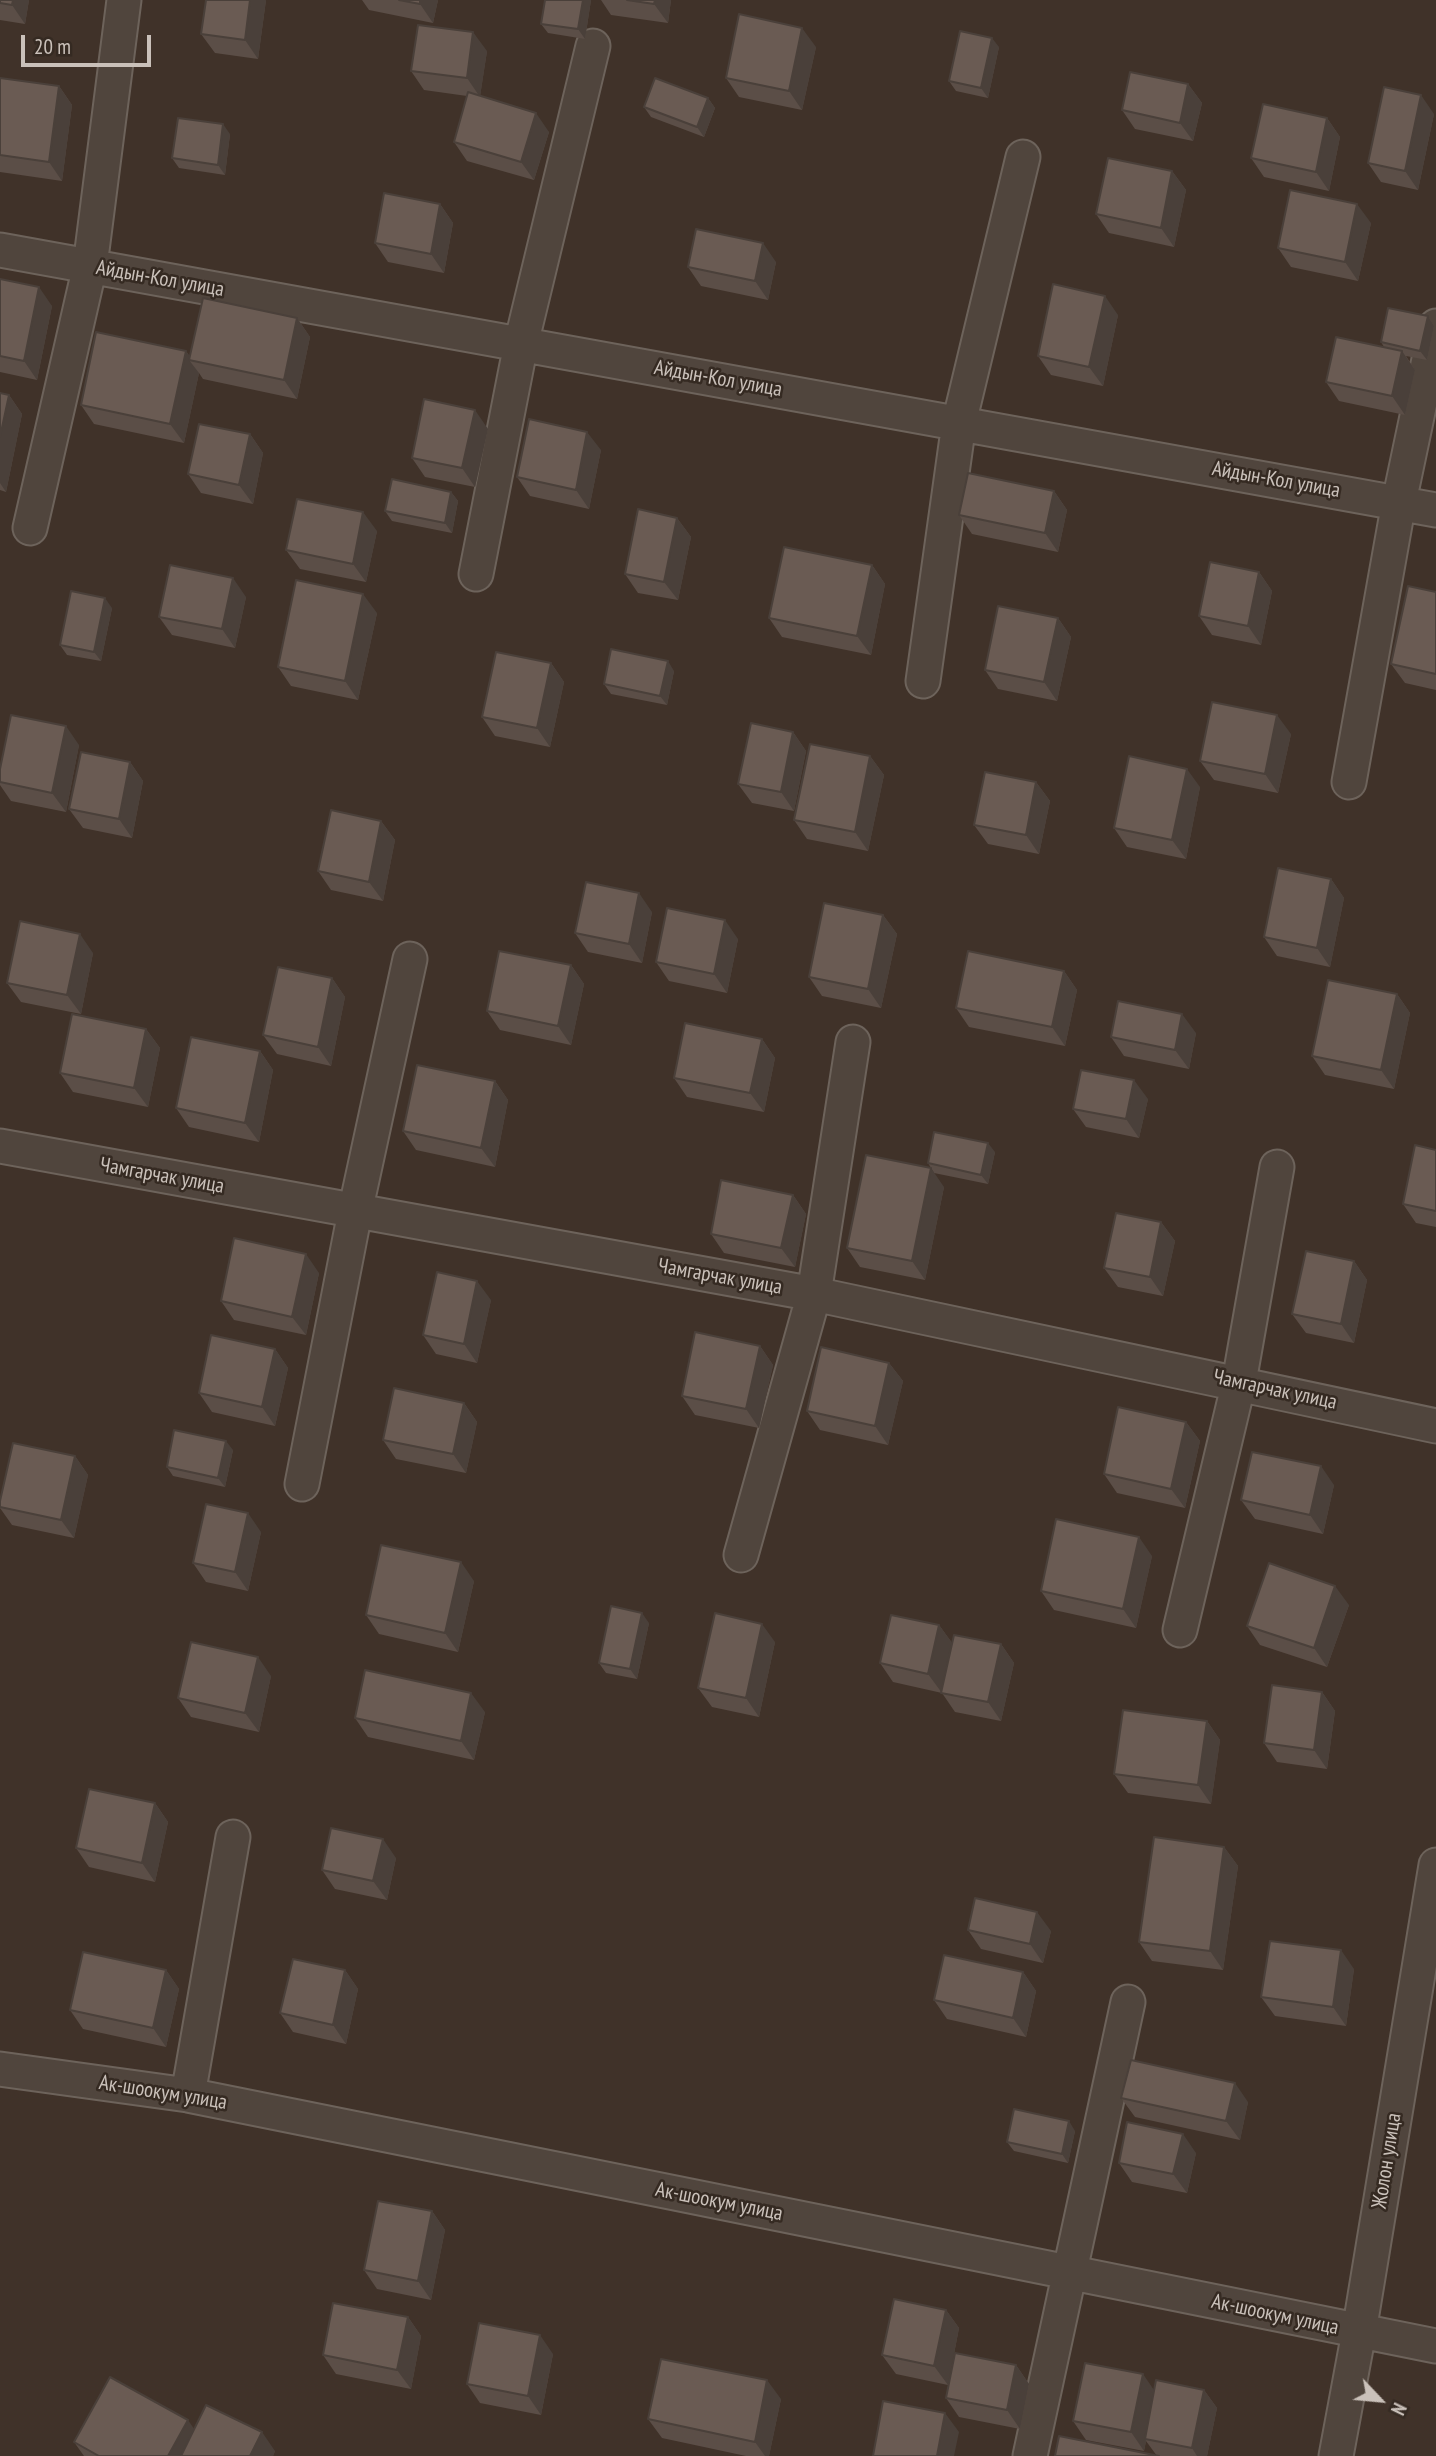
<!DOCTYPE html>
<meta charset="utf-8">
<style>
body{margin:0}
#map{position:relative;width:1436px;height:2456px;overflow:hidden;background:#403229;font-family:"PT Sans Narrow",sans-serif}
canvas{display:block}
.north{position:absolute;left:1345px;top:2365px;width:70px;height:70px;-webkit-text-stroke:5px #352a22;paint-order:stroke;rotate:116deg;font-size:19px;font-weight:700;line-height:28px;text-align:center;color:#cac1ba}
.north::after{content:'';display:block;margin:auto;width:24px;height:32px;background:#cac1ba;clip-path:polygon(50% 0,100% 100%,50% 72%,0 100%)}
.scale{position:absolute;left:21px;top:35px;width:130px;height:32px;box-sizing:border-box;border:4px solid #cac1ba;border-top:0;padding-left:9px;font-size:21px;line-height:24px;white-space:nowrap;color:#cac1ba;-webkit-text-stroke:5px #352a22;paint-order:stroke}
</style>
<div id="map">
<canvas width="1436" height="2456"></canvas>
<div class="north">N</div>
<div class="scale">20 m</div>
</div>
<script>
const context = document.querySelector('canvas').getContext('2d');
context.lineJoin = 'round';
const poly = rows => new Path2D(rows.map(r => 'M' + r).join(''));
function stroke(path, color, width, dash) { context.strokeStyle = color; context.lineWidth = width; context.lineCap = dash ? 'butt' : 'round'; context.setLineDash(dash || []); context.stroke(path); }
function fillPath(path, color) { context.fillStyle = color; context.fill(path, 'evenodd'); }
function label(font, color, halo, rows, align = 'center') {
  context.font = font + ' "PT Sans Narrow",sans-serif'; context.lineWidth = 5; context.setLineDash([]); context.textBaseline = 'middle'; context.strokeStyle = halo; context.fillStyle = color; for (const [text, x, y, turn = 0] of rows) {
    context.save(); context.translate(x, y); context.rotate((+turn || 0) * Math.PI / 180); context.textAlign = isNaN(turn) ? turn : align; if (halo) context.strokeText(text, 0, 0); context.fillText(text, 0, 0); context.restore();
  }
}
const street = poly([
 [0,250,1436,510],
 [30,528,90,266,124,0],
 [476,574,521,344,593,46],
 [923,681,959,423,1023,157],
 [1349,782,1399,502,1436,326],
 [0,1146,814,1294,1436,1426],
 [302,1484,355,1212,410,959],
 [741,1555,814,1294,853,1042],
 [1180,1630,1239,1382,1277,1167],
 [0,2069,188,2095,1436,2346],
 [188,2095,233,1837],
 [1030,2456,1128,2002],
 [1336,2456,1359,2332,1436,1865]
]);
stroke(street, '#6d635b', 37);
stroke(street, '#50453d', 33);
fillPath(poly([
 [0,0,29,0,25,24,0,20],
 [266,0,258,59,215,53,201,34],
 [362,0,438,0,433,23,369,10],
 [545,0,591,0,585,39,548,33,541,24],
 [601,0,671,0,668,23,611,15],
 [816,47,802,110,739,97,726,78],
 [999,47,988,98,956,91,949,81],
 [487,51,480,96,549,132,534,180,467,161,454,142,467,96,424,90,411,71],
 [0,78,59,86,72,105,62,181,0,172],
 [1188,84,1202,103,1193,141,1135,129,1122,110],
 [708,98,715,108,704,137,651,117,644,107],
 [1434,114,1418,190,1381,182,1368,163],
 [1327,118,1340,137,1329,191,1264,177,1251,158],
 [230,134,225,175,179,168,172,158],
 [1172,171,1186,190,1174,247,1109,233,1096,214],
 [440,204,453,223,444,273,388,262,375,243],
 [1371,223,1358,281,1291,267,1278,248],
 [776,262,768,300,701,286,688,267],
 [0,279,52,306,37,380,0,372],
 [1118,315,1103,386,1051,375,1038,356],
 [1428,316,1434,326,1427,360,1406,356,1415,370,1405,415,1339,401,1326,382,1384,347,1381,342],
 [297,318,310,337,297,399,203,379,199,373,184,443,94,424,81,405,186,351,190,357],
 [0,393,9,395,22,414,6,492,0,490],
 [488,429,475,487,425,477,412,458],
 [250,434,263,453,253,504,201,493,188,474],
 [601,450,589,509,530,496,517,477],
 [1054,491,1067,510,1058,552,972,534,959,515],
 [451,492,458,501,452,533,392,521,385,511],
 [677,518,691,537,678,600,638,593,625,574],
 [377,531,366,582,300,569,286,550],
 [872,565,885,584,871,655,782,637,769,618],
 [1259,572,1272,591,1261,645,1212,635,1199,616],
 [1436,592,1436,690,1405,683,1391,664],
 [246,597,235,648,172,635,159,617],
 [112,608,101,661,67,655,60,645],
 [377,613,358,700,291,686,278,667],
 [1058,618,1071,637,1057,701,998,689,985,670],
 [551,663,564,682,550,747,495,736,482,717],
 [674,671,667,705,611,694,604,684],
 [793,732,806,751,794,811,752,803,738,784],
 [1291,734,1278,793,1214,780,1200,761],
 [79,745,66,812,11,801,0,785,0,769],
 [870,756,884,775,868,851,807,839,794,820],
 [130,762,143,781,132,838,83,828,69,809],
 [1036,782,1050,801,1039,854,988,844,974,825],
 [1200,787,1186,859,1127,847,1114,828],
 [381,821,395,840,383,901,331,890,318,871],
 [1331,879,1344,898,1330,967,1277,956,1264,937],
 [652,912,642,963,588,952,575,933],
 [883,915,897,934,881,1008,822,996,809,977],
 [738,939,727,993,669,981,656,962],
 [93,953,81,1014,21,1002,7,983],
 [571,965,584,984,571,1045,500,1030,487,1011],
 [1064,971,1077,990,1065,1046,969,1027,956,1008],
 [332,978,345,997,331,1066,277,1054,263,1035],
 [1397,994,1410,1013,1394,1089,1325,1075,1312,1056],
 [146,1029,160,1048,148,1107,73,1092,60,1073],
 [1196,1033,1189,1069,1124,1056,1111,1037],
 [762,1039,775,1058,764,1112,687,1097,674,1078],
 [260,1051,273,1070,259,1142,189,1127,176,1108],
 [495,1081,508,1100,495,1167,416,1150,403,1131],
 [1148,1099,1139,1138,1086,1127,1073,1109],
 [1436,1150,1436,1227,1416,1223,1403,1204],
 [995,1152,988,1184,934,1173,928,1163],
 [944,1187,925,1280,860,1267,847,1248],
 [793,1195,806,1214,795,1267,724,1253,711,1234],
 [1161,1222,1175,1241,1163,1296,1118,1287,1104,1268],
 [1354,1261,1367,1280,1354,1343,1306,1333,1292,1314],
 [319,1273,306,1335,234,1320,221,1301],
 [491,1300,477,1363,436,1354,423,1335],
 [760,1346,773,1365,759,1428,695,1415,682,1396],
 [275,1349,288,1368,275,1426,212,1412,199,1393],
 [889,1363,903,1381,888,1445,820,1430,807,1411],
 [464,1403,477,1422,466,1473,396,1459,383,1440],
 [1186,1422,1200,1441,1185,1508,1117,1493,1104,1474],
 [233,1450,225,1487,173,1476,167,1467],
 [75,1456,88,1475,74,1538,12,1525,0,1508,0,1501],
 [1334,1485,1323,1534,1255,1519,1241,1500],
 [261,1532,248,1591,206,1582,193,1563],
 [1152,1556,1136,1628,1054,1610,1041,1591],
 [474,1581,458,1652,379,1634,366,1615],
 [1349,1605,1327,1667,1260,1645,1247,1626],
 [649,1623,637,1679,606,1673,599,1663],
 [939,1625,952,1643,1001,1644,1014,1663,1001,1721,955,1712,942,1693,893,1682,880,1663],
 [775,1642,759,1717,712,1707,698,1688],
 [271,1676,259,1732,191,1717,178,1698],
 [1322,1692,1335,1711,1327,1769,1277,1762,1264,1743],
 [485,1712,474,1760,368,1737,355,1718],
 [1207,1721,1220,1740,1211,1804,1128,1793,1114,1774],
 [155,1803,168,1822,155,1882,89,1867,76,1848],
 [1224,1847,1238,1866,1223,1970,1152,1961,1139,1942],
 [396,1858,387,1900,335,1889,322,1870],
 [968,1930,1051,1931,1043,1963,981,1949],
 [1354,1969,1346,2026,1275,2016,1261,1997],
 [166,1970,179,1989,166,2047,83,2029,70,2010],
 [345,1970,358,1989,346,2044,293,2032,280,2013],
 [1023,1972,1036,1991,1026,2037,947,2019,934,2000],
 [1121,2098,1248,2102,1240,2140,1135,2117],
 [1075,2131,1068,2163,1014,2151,1007,2142],
 [1196,2153,1187,2193,1132,2182,1119,2163],
 [432,2211,445,2230,431,2300,377,2289,364,2270],
 [946,2310,959,2328,948,2385,896,2374,882,2355],
 [408,2317,421,2336,411,2389,336,2374,323,2355],
 [553,2354,541,2415,480,2403,467,2384],
 [1016,2365,1029,2384,1020,2429,959,2417,946,2398],
 [1154,2390,1204,2390,1217,2408,1207,2456,1055,2456,1157,2456,1146,2441,1144,2451,1086,2440,1073,2421],
 [781,2399,769,2456,746,2456,662,2438,648,2419],
 [194,2429,275,2451,273,2456,84,2456,74,2442]
]), '#5b4e47');
fillPath(poly([
 [13,0,29,0,25,24,12,5],
 [250,0,266,0,258,59,245,40],
 [420,0,438,0,433,23,420,4],
 [583,0,591,0,585,39,578,29],
 [655,0,671,0,668,23,654,4],
 [802,28,816,47,802,110,789,91],
 [473,32,487,51,480,97,467,78],
 [992,38,999,47,988,98,981,88],
 [1188,84,1202,103,1193,141,1180,123],
 [59,86,72,105,62,181,49,162],
 [1421,95,1434,114,1418,190,1405,171],
 [708,98,715,108,704,137,697,127],
 [536,113,549,132,534,180,521,162],
 [1327,118,1340,137,1329,191,1316,172],
 [223,124,230,134,225,175,218,165],
 [1172,171,1186,190,1174,247,1161,228],
 [440,204,453,223,444,273,431,254],
 [1357,204,1371,223,1358,281,1345,262],
 [763,243,776,262,768,300,755,281],
 [39,287,52,306,37,380,24,361],
 [1105,296,1118,315,1103,386,1089,367],
 [1428,316,1434,326,1427,360,1420,351],
 [297,318,310,337,297,399,284,380],
 [186,351,193,361,189,360,199,373,184,443,170,424],
 [1402,351,1415,370,1405,415,1392,396],
 [9,395,22,414,6,492,0,483,0,437],
 [475,410,488,429,475,487,462,468],
 [587,432,601,450,589,509,576,490],
 [250,434,263,453,253,504,239,485],
 [1054,491,1067,510,1058,552,1045,533],
 [451,492,458,501,452,533,445,523],
 [363,512,377,531,366,582,353,564],
 [677,518,691,537,678,600,664,582],
 [872,565,885,584,871,655,857,636],
 [1259,572,1272,591,1261,645,1248,626],
 [233,578,246,597,235,648,222,629],
 [363,594,377,613,358,700,345,681],
 [105,598,112,608,101,661,94,652],
 [1058,618,1071,637,1057,701,1044,682],
 [668,661,674,671,667,705,660,696],
 [551,663,564,682,550,747,537,728],
 [1277,715,1291,734,1278,793,1265,774],
 [66,726,79,745,66,812,52,793],
 [793,732,806,751,794,811,781,792],
 [870,756,884,775,868,851,855,832],
 [130,762,143,781,132,838,119,819],
 [1187,769,1200,787,1186,859,1172,840],
 [1036,782,1050,801,1039,854,1026,835],
 [381,821,395,840,383,901,369,882],
 [1331,879,1344,898,1330,967,1317,948],
 [639,893,652,912,642,963,629,944],
 [883,915,897,934,881,1008,868,989],
 [725,920,738,939,727,993,714,974],
 [80,934,93,953,81,1014,67,995],
 [571,965,584,984,571,1045,558,1026],
 [1064,971,1077,990,1065,1046,1052,1027],
 [332,978,345,997,331,1066,318,1047],
 [1397,994,1410,1013,1394,1089,1381,1070],
 [1182,1014,1196,1033,1189,1069,1175,1050],
 [146,1029,160,1048,148,1107,134,1088],
 [762,1039,775,1058,764,1112,750,1093],
 [260,1051,273,1070,259,1142,245,1123],
 [1134,1080,1148,1099,1139,1138,1126,1119],
 [495,1081,508,1100,495,1167,481,1148],
 [988,1143,995,1152,988,1184,981,1175],
 [931,1168,944,1187,925,1280,912,1261],
 [793,1195,806,1214,795,1267,781,1248],
 [1161,1222,1175,1241,1163,1296,1150,1277],
 [306,1254,319,1273,306,1335,292,1317],
 [1354,1261,1367,1280,1354,1343,1341,1324],
 [477,1281,491,1300,477,1363,464,1344],
 [760,1346,773,1365,759,1428,746,1409],
 [275,1349,288,1368,275,1426,262,1407],
 [889,1363,903,1381,888,1445,875,1426],
 [464,1403,477,1422,466,1473,453,1454],
 [1186,1422,1200,1441,1185,1508,1171,1489],
 [226,1441,233,1450,225,1487,218,1478],
 [75,1456,88,1475,74,1538,61,1520],
 [1321,1466,1334,1485,1323,1534,1310,1515],
 [248,1513,261,1532,248,1591,235,1572],
 [1139,1537,1152,1556,1136,1628,1123,1609],
 [461,1562,474,1581,458,1652,445,1633],
 [1335,1586,1349,1605,1327,1667,1314,1648],
 [642,1613,649,1623,637,1679,630,1669],
 [762,1624,775,1642,759,1717,746,1698],
 [939,1625,953,1644,942,1693,928,1674],
 [1001,1644,1014,1663,1001,1721,988,1702],
 [258,1657,271,1676,259,1732,245,1713],
 [1322,1692,1335,1711,1327,1769,1314,1750],
 [471,1693,485,1712,474,1760,461,1741],
 [1207,1721,1220,1740,1211,1804,1198,1785],
 [155,1803,168,1822,155,1882,142,1863],
 [383,1839,396,1858,387,1900,373,1881],
 [1224,1847,1238,1866,1223,1970,1210,1951],
 [1037,1912,1051,1931,1043,1963,1030,1944],
 [1341,1950,1354,1969,1346,2026,1333,2007],
 [166,1970,179,1989,166,2047,153,2028],
 [345,1970,358,1989,346,2044,333,2025],
 [1023,1972,1036,1991,1026,2037,1013,2018],
 [1235,2083,1248,2102,1240,2140,1226,2121],
 [1069,2121,1075,2131,1068,2163,1062,2154],
 [1183,2134,1196,2153,1187,2193,1173,2174],
 [432,2211,445,2230,431,2300,418,2281],
 [946,2310,959,2328,948,2385,934,2366],
 [408,2317,421,2336,411,2389,397,2370],
 [540,2335,553,2354,541,2415,528,2396],
 [1016,2365,1029,2384,1020,2429,1007,2410],
 [1143,2374,1156,2393,1145,2439,1146,2441,1144,2451,1131,2432],
 [767,2380,781,2399,769,2456,765,2456,755,2442],
 [1204,2390,1217,2408,1207,2456,1197,2456,1192,2448],
 [945,2413,959,2432,954,2456,937,2456],
 [188,2420,201,2439,192,2456,168,2456],
 [262,2432,275,2451,273,2456,250,2456]
]), '#4a403a');
const building = poly([
 [0,0,13,0,12,5,0,3,0,0],
 [206,0,250,0,245,40,201,34,206,0],
 [399,0,420,0,420,4,399,0],
 [545,0,583,0,578,29,541,24,545,0],
 [627,0,655,0,654,4,627,0],
 [739,14,802,28,789,91,726,78,739,14],
 [418,25,473,32,467,78,411,71,418,25],
 [960,31,992,38,981,88,949,81,960,31],
 [1130,72,1188,84,1180,123,1122,110,1130,72],
 [0,78,59,86,49,162,0,155,0,78],
 [655,78,708,98,697,127,644,107,655,78],
 [1384,87,1421,95,1405,171,1368,163,1384,87],
 [468,92,536,113,521,162,454,142,468,92],
 [1263,104,1327,118,1316,172,1251,158,1263,104],
 [178,118,223,124,218,165,172,158,178,118],
 [1108,158,1172,171,1161,228,1096,214,1108,158],
 [1290,190,1357,204,1345,262,1278,248,1290,190],
 [384,193,440,204,431,254,375,243,384,193],
 [696,229,763,243,755,281,688,267,696,229],
 [0,279,39,287,24,361,0,356,0,279],
 [1053,284,1105,296,1089,367,1038,356,1053,284],
 [203,298,297,318,284,380,189,360,203,298],
 [1388,308,1428,316,1420,351,1381,342,1388,308],
 [96,332,186,351,170,424,81,405,96,332],
 [1336,337,1402,351,1392,396,1326,382,1336,337],
 [0,393,9,395,0,437,0,393],
 [424,399,475,410,462,468,412,458,424,399],
 [529,419,587,432,576,490,517,477,529,419],
 [199,424,250,434,239,485,188,474,199,424],
 [968,473,1054,491,1045,533,959,515,968,473],
 [392,479,451,492,445,523,385,511,392,479],
 [297,499,363,512,353,564,286,550,297,499],
 [638,509,677,518,664,582,625,574,638,509],
 [784,547,872,565,857,636,769,618,784,547],
 [1210,562,1259,572,1248,626,1199,616,1210,562],
 [170,565,233,578,222,629,159,617,170,565],
 [296,580,363,594,345,681,278,667,296,580],
 [1408,586,1436,592,1436,674,1391,664,1408,586],
 [71,591,105,598,94,652,60,645,71,591],
 [998,606,1058,618,1044,682,985,670,998,606],
 [611,649,668,661,660,696,604,684,611,649],
 [496,652,551,663,537,728,482,717,496,652],
 [1212,702,1277,715,1265,774,1200,761,1212,702],
 [11,715,66,726,52,793,0,782,0,769,11,715],
 [751,723,793,732,781,792,738,784,751,723],
 [810,744,870,756,855,832,794,820,810,744],
 [81,752,130,762,119,819,69,809,81,752],
 [1129,756,1187,769,1172,840,1114,828,1129,756],
 [985,772,1036,782,1026,835,974,825,985,772],
 [331,810,381,821,369,882,318,871,331,810],
 [1278,868,1331,879,1317,948,1264,937,1278,868],
 [586,882,639,893,629,944,575,933,586,882],
 [824,903,883,915,868,989,809,977,824,903],
 [667,908,725,920,714,974,656,962,667,908],
 [20,921,80,934,67,995,7,983,20,921],
 [499,951,571,965,558,1026,487,1011,499,951],
 [968,951,1064,971,1052,1027,956,1008,968,951],
 [278,967,332,978,318,1047,263,1035,278,967],
 [1328,980,1397,994,1381,1070,1312,1056,1328,980],
 [1118,1001,1182,1014,1175,1050,1111,1037,1118,1001],
 [72,1014,146,1029,134,1088,60,1073,72,1014],
 [685,1023,762,1039,750,1093,674,1078,685,1023],
 [191,1037,260,1051,245,1123,176,1108,191,1037],
 [417,1065,495,1081,481,1148,403,1131,417,1065],
 [1081,1070,1134,1080,1126,1119,1073,1109,1081,1070],
 [934,1132,988,1143,981,1175,928,1163,934,1132],
 [1415,1145,1436,1150,1436,1211,1403,1204,1415,1145],
 [866,1155,931,1168,912,1261,847,1248,866,1155],
 [721,1180,793,1195,781,1248,711,1234,721,1180],
 [1116,1213,1161,1222,1150,1277,1104,1268,1116,1213],
 [234,1238,306,1254,292,1317,221,1301,234,1238],
 [1306,1251,1354,1261,1341,1324,1292,1314,1306,1251],
 [437,1272,477,1281,464,1344,423,1335,437,1272],
 [695,1332,760,1346,746,1409,682,1396,695,1332],
 [211,1335,275,1349,262,1407,199,1393,211,1335],
 [821,1347,889,1363,875,1426,807,1411,821,1347],
 [394,1388,464,1403,453,1454,383,1440,394,1388],
 [1118,1407,1186,1422,1171,1489,1104,1474,1118,1407],
 [174,1430,226,1441,218,1478,167,1467,174,1430],
 [13,1443,75,1456,61,1520,0,1507,0,1501,13,1443],
 [1252,1452,1321,1466,1310,1515,1241,1500,1252,1452],
 [206,1504,248,1513,235,1572,193,1563,206,1504],
 [1056,1519,1139,1537,1123,1609,1041,1591,1056,1519],
 [381,1545,461,1562,445,1633,366,1615,381,1545],
 [1269,1563,1335,1586,1314,1648,1247,1626,1269,1563],
 [611,1606,642,1613,630,1669,599,1663,611,1606],
 [715,1613,762,1624,746,1698,698,1688,715,1613],
 [891,1615,939,1625,928,1674,880,1663,891,1615],
 [954,1635,1001,1644,988,1702,941,1693,954,1635],
 [191,1642,258,1657,245,1713,178,1698,191,1642],
 [365,1670,471,1693,461,1741,355,1718,365,1670],
 [1272,1685,1322,1692,1314,1750,1264,1743,1272,1685],
 [1123,1710,1207,1721,1198,1785,1114,1774,1123,1710],
 [89,1789,155,1803,142,1863,76,1848,89,1789],
 [331,1828,383,1839,373,1881,322,1870,331,1828],
 [1154,1837,1224,1847,1210,1951,1139,1942,1154,1837],
 [975,1898,1037,1912,1030,1944,968,1930,975,1898],
 [1270,1941,1341,1950,1333,2007,1261,1997,1270,1941],
 [83,1952,166,1970,153,2028,70,2010,83,1952],
 [944,1955,1023,1972,1013,2018,934,2000,944,1955],
 [293,1959,345,1970,333,2025,280,2013,293,1959],
 [1131,2060,1235,2083,1226,2121,1121,2098,1131,2060],
 [1014,2109,1069,2121,1062,2154,1007,2142,1014,2109],
 [1127,2122,1183,2134,1173,2174,1119,2163,1127,2122],
 [378,2201,432,2211,418,2281,364,2270,378,2201],
 [894,2299,946,2310,934,2366,882,2355,894,2299],
 [333,2303,408,2317,397,2370,323,2355,333,2303],
 [479,2323,540,2335,528,2396,467,2384,479,2323],
 [955,2353,1016,2365,1007,2410,946,2398,955,2353],
 [661,2359,767,2380,755,2442,648,2419,661,2359],
 [1085,2363,1143,2374,1131,2432,1073,2421,1085,2363],
 [110,2377,188,2420,168,2456,99,2456,74,2442,110,2377],
 [1156,2380,1204,2390,1192,2448,1145,2439,1156,2380],
 [883,2401,945,2413,937,2456,873,2456,883,2401],
 [206,2405,262,2432,250,2456,181,2456,206,2405],
 [1059,2436,1159,2456,1055,2456,1059,2436]
]);
fillPath(building, '#6a5b53');
stroke(building, '#4a403a', 2);
label('21px', '#cac1ba', '#352a22', [
 ["Айдын-Кол улица",160,279,10],
 ["Айдын-Кол улица",718,379,10],
 ["Айдын-Кол улица",1276,480,10],
 ["Чамгарчак улица",162,1176,10],
 ["Чамгарчак улица",720,1277,10],
 ["Чамгарчак улица",1275,1390,12],
 ["Ак-шоокум улица",163,2093,9],
 ["Жолон улица",1387,2161,-81],
 ["Ак-шоокум улица",719,2202,11],
 ["Ак-шоокум улица",1275,2315,12]
]);
</script>
